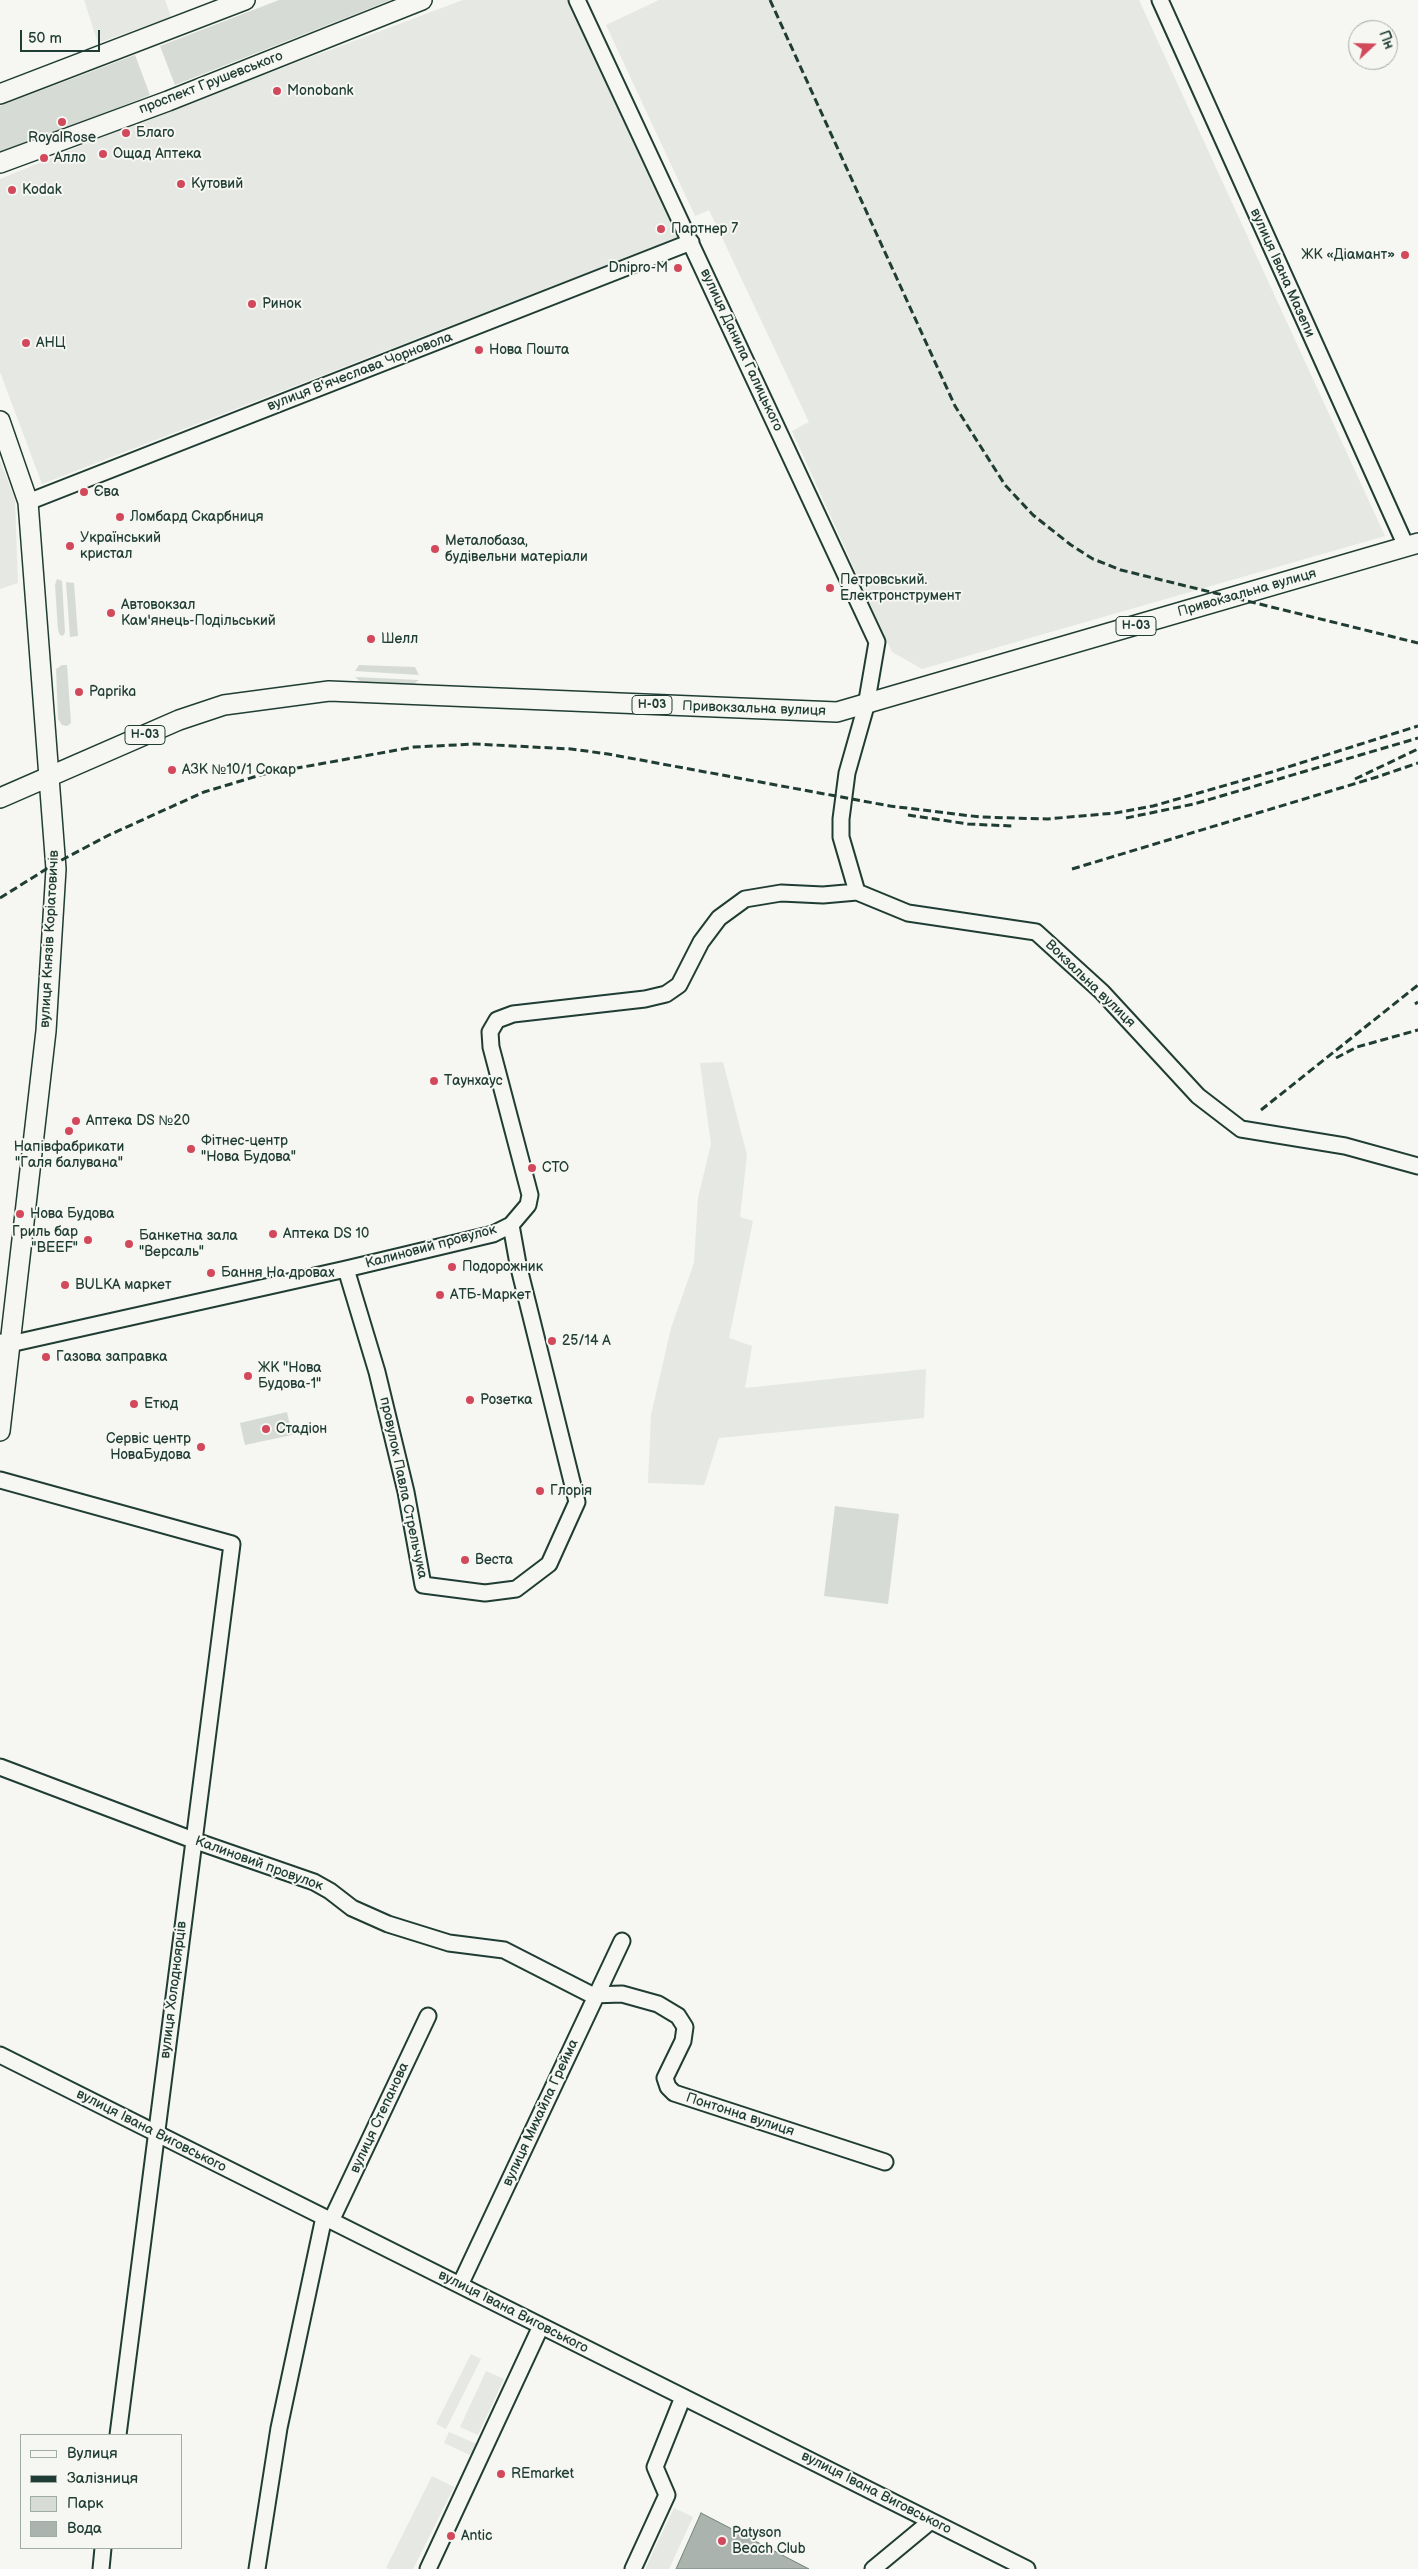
<!DOCTYPE html>
<meta charset="utf-8">
<style>
body{margin:0}
#map{position:relative;width:1418px;height:2569px;overflow:hidden;background:#f6f6f2;font-family:"Balsamiq Sans",sans-serif}
canvas{display:block}
.legend{position:absolute;left:20px;top:2434px;width:162px;height:115px;box-sizing:border-box;background:#f6f6f2;border:1px solid #a0aca6;margin:0;padding:6px 9px;list-style:none;font-size:15px;color:#1f3d34}
.legend li{display:flex;align-items:center;gap:10px;height:25px}
.legend b{width:25px;border:1px solid #a0aca6}
.north{position:absolute;left:1348px;top:20px;width:50px;height:50px;box-sizing:border-box;background:#f6f6f2;border:1px solid #a0aca6;border-radius:50%;rotate:69deg;font-size:14px;font-weight:700;line-height:20px;text-align:center;color:#1f3d34}
.north::after{content:'';display:block;margin:auto;width:18px;height:22px;background:#d1495b;clip-path:polygon(50% 0,100% 100%,50% 72%,0 100%)}
.scale{position:absolute;left:20px;top:30px;width:80px;height:22px;box-sizing:border-box;border:2px solid #1f3d34;border-top:0;padding-left:6px;font-size:15px;line-height:18px;white-space:nowrap;color:#1f3d34;-webkit-text-stroke:4px #f6f6f2;paint-order:stroke}
</style>
<div id="map">
<canvas width="1418" height="2569"></canvas>
<ul class="legend">
<li><b style="height:6px;background:#f6f6f2"></b>Вулиця</li>
<li><b style="height:6px;background:#1f3d34"></b>Залізниця</li>
<li><b style="height:14px;background:#d6dbd6"></b>Парк</li>
<li><b style="height:14px;background:#aab3ae"></b>Вода</li>
</ul>
<div class="north">Пн</div>
<div class="scale">50 m</div>
</div>
<script>
const context = document.querySelector('canvas').getContext('2d');
context.lineJoin = 'round';
function fillPath(path, color) { context.fillStyle = color; context.fill(path, 'evenodd'); }
const poly = rows => new Path2D(rows.map(r => 'M' + r).join(''));
function stroke(path, color, width, dash) { context.strokeStyle = color; context.lineWidth = width; context.lineCap = dash ? 'butt' : 'round'; context.setLineDash(dash || []); context.stroke(path); }
function label(font, color, halo, rows, align = 'center') {
  context.font = font + ' "Balsamiq Sans",sans-serif'; context.lineWidth = 4; context.setLineDash([]); context.textBaseline = 'middle'; context.strokeStyle = halo; context.fillStyle = color; for (const [text, x, y, turn = 0] of rows) {
    context.save(); context.translate(x, y); context.rotate((+turn || 0) * Math.PI / 180); context.textAlign = isNaN(turn) ? turn : align; if (halo) context.strokeText(text, 0, 0); context.fillText(text, 0, 0); context.restore();
  }
}
fillPath(poly([
 [84,0,165,0,171,17,98,43],
 [463,0,569,0,679,237,42,484,0,372,0,179,149,118],
 [659,0,1139,0,1385,536,922,669,892,652,792,431,809,422,709,210,695,216,606,25],
 [0,460,15,500,18,583,0,589],
 [723,1062,747,1155,740,1217,753,1221,729,1338,752,1346,745,1388,926,1369,924,1418,719,1438,704,1485,648,1483,651,1415,671,1328,694,1263,698,1198,711,1144,700,1063],
 [471,2354,481,2359,446,2429,436,2424],
 [486,2371,504,2379,478,2435,460,2427],
 [449,2432,479,2445,474,2457,444,2443],
 [432,2476,454,2487,413,2569,389,2569,386,2568],
 [674,2508,693,2517,669,2569,645,2569]
]), '#e6e8e4');
fillPath(poly([
 [279,0,391,0,175,85,160,46],
 [135,55,150,95,0,154,0,106],
 [57,579,62,581,65,632,63,636,60,635,58,630,55,585],
 [66,582,74,583,78,636,70,637],
 [62,665,67,665,71,723,67,726,62,725,58,719,56,669],
 [359,665,415,667,419,675,355,671],
 [355,677,419,680,414,684,361,682],
 [287,1412,292,1435,245,1445,240,1423],
 [835,1506,899,1514,888,1604,824,1596]
]), '#d6dbd6');
const water = poly([
 [701,2513,809,2569,676,2569,701,2513]
]);
fillPath(water, '#aab3ae');
stroke(water, '#72847d', 1);
const minor = poly([
 [577,0,877,642,866,706,847,773,841,819,841,837,857,892,908,913,1036,932,1102,992,1198,1096,1241,1129,1345,1146,1418,1166],
 [1160,0,1406,546],
 [28,502,691,242],
 [346,1269,377,1372,406,1492,423,1585,485,1593,516,1589,549,1564,577,1502,518,1264,511,1225],
 [0,1342,10,1344,346,1269,493,1234,511,1225,528,1205,530,1195,491,1047,490,1032,497,1020,513,1014,645,999,666,994,679,985,701,942,719,918,745,899,781,893,823,895,857,892],
 [0,1480,232,1544,118,2435],
 [0,1767,193,1840,314,1882,330,1891,352,1908,388,1924,449,1943,504,1950,592,1995,622,1994,658,2004,678,2016,685,2027,683,2041,665,2078,668,2087,674,2093,885,2162],
 [0,2055,1027,2569],
 [331,2221,428,2016],
 [460,2285,622,1941],
 [101,2569,103,2548],
 [257,2569,279,2428,324,2217],
 [428,2569,541,2326],
 [633,2569,667,2495,655,2467,683,2397],
 [873,2569,931,2521]
]);
const major = poly([
 [0,94,245,0],
 [0,163,168,101,422,0],
 [0,421,28,502,56,869,46,1031,0,1431],
 [0,798,179,720,224,705,329,691,837,712,1418,543]
]);
stroke(minor, '#1f3d34', 19);
stroke(major, '#1f3d34', 22);
stroke(minor, '#f6f6f2', 15);
stroke(major, '#f6f6f2', 19);
stroke(poly([
 [770,0,955,406,1005,485,1033,515,1071,545,1093,559,1121,570,1418,643],
 [1355,779,1418,749],
 [908,815,968,824,1012,826],
 [1126,818,1194,804,1418,738],
 [1072,869,1377,777,1418,763],
 [0,898,56,863,109,835,204,792,264,774,414,747,475,744,571,749,608,754,890,806,980,817,1047,819,1115,813,1153,806,1272,772,1418,726],
 [1415,1004,1418,1002],
 [1336,1058,1357,1047,1418,1030],
 [1261,1110,1418,985]
]), '#1f3d34', 3, [8, 4]);
for (const [x, y, r, color] of [
 [277,91,5,"#d1495b"],
 [62,122,5,"#d1495b"],
 [126,133,5,"#d1495b"],
 [103,154,5,"#d1495b"],
 [44,158,5,"#d1495b"],
 [181,184,5,"#d1495b"],
 [12,190,5,"#d1495b"],
 [661,229,5,"#d1495b"],
 [1405,255,5,"#d1495b"],
 [678,268,5,"#d1495b"],
 [252,304,5,"#d1495b"],
 [26,343,5,"#d1495b"],
 [479,350,5,"#d1495b"],
 [84,492,5,"#d1495b"],
 [120,517,5,"#d1495b"],
 [70,546,5,"#d1495b"],
 [435,549,5,"#d1495b"],
 [830,588,5,"#d1495b"],
 [111,613,5,"#d1495b"],
 [371,639,5,"#d1495b"],
 [79,692,5,"#d1495b"],
 [172,770,5,"#d1495b"],
 [434,1081,5,"#d1495b"],
 [76,1121,5,"#d1495b"],
 [69,1131,5,"#d1495b"],
 [191,1149,5,"#d1495b"],
 [532,1168,5,"#d1495b"],
 [20,1214,5,"#d1495b"],
 [273,1234,5,"#d1495b"],
 [88,1240,5,"#d1495b"],
 [129,1244,5,"#d1495b"],
 [452,1267,5,"#d1495b"],
 [211,1273,5,"#d1495b"],
 [65,1285,5,"#d1495b"],
 [440,1295,5,"#d1495b"],
 [552,1341,5,"#d1495b"],
 [46,1357,5,"#d1495b"],
 [248,1376,5,"#d1495b"],
 [470,1400,5,"#d1495b"],
 [134,1404,5,"#d1495b"],
 [266,1429,5,"#d1495b"],
 [201,1447,5,"#d1495b"],
 [540,1491,5,"#d1495b"],
 [465,1560,5,"#d1495b"],
 [501,2474,5,"#d1495b"],
 [451,2536,5,"#d1495b"],
 [722,2541,5,"#d1495b"]
]) { const dot = new Path2D(); dot.arc(x, y, r, 0, 2 * Math.PI); context.fillStyle = color; context.fill(dot); stroke(dot, '#f6f6f2', 2); }
for (const [x, y, w] of [
 [1136,626,40],
 [652,705,40],
 [145,735,40]
]) { const box = new Path2D(); box.roundRect(x - w / 2, y - 9.5, w, 19, 4); context.fillStyle = '#f6f6f2'; context.fill(box); stroke(box, '#1f3d34', 1); }
label('bold 12px', '#1f3d34', null, [
 ["Н-03",1136,626],
 ["Н-03",652,705],
 ["Н-03",145,735]
]);
label('14px', '#1f3d34', '#f6f6f2', [
 ["проспект Грушевського",211,83,-21],
 ["вулиця Івана Мазепи",1282,273,66],
 ["вулиця Данила Галицького",741,350,65],
 ["вулиця В'ячеслава Чорновола",360,372,-21],
 ["Привокзальна вулиця",1247,593,-16],
 ["Привокзальна вулиця",754,709,2],
 ["вулиця Князів Коріатовичів",50,939,-87],
 ["Вокзальна вулиця",1090,984,44],
 ["Калиновий провулок",431,1247,-15],
 ["провулок Павла Стрельчука",403,1488,78],
 ["Калиновий провулок",259,1864,20],
 ["вулиця Холодноярців",174,1990,-83],
 ["вулиця Михайла Грейма",541,2113,-65],
 ["Понтонна вулиця",740,2115,18],
 ["вулиця Степанова",380,2118,-65],
 ["вулиця Івана Виговського",151,2131,27],
 ["вулиця Івана Виговського",513,2312,27],
 ["вулиця Івана Виговського",876,2493,27]
]);
label('14px', '#1f3d34', '#f6f6f2', [
 ["Monobank",287,91],
 ["Благо",136,133],
 ["RoyalRose",62,138,"center"],
 ["Ощад Аптека",113,154],
 ["Алло",54,158],
 ["Кутовий",191,184],
 ["Kodak",22,190],
 ["Партнер 7",671,229],
 ["ЖК «Діамант»",1395,255,"right"],
 ["Dnipro-M",668,268,"right"],
 ["Ринок",262,304],
 ["АНЦ",36,343],
 ["Нова Пошта",489,350],
 ["Єва",94,492],
 ["Ломбард Скарбниця",130,517],
 ["Український",80,538],
 ["кристал",80,554],
 ["Металобаза,",445,541],
 ["будівельни матеріали",445,557],
 ["Петровський.",840,580],
 ["Електронструмент",840,596],
 ["Автовокзал",121,605],
 ["Кам'янець-Подільський",121,621],
 ["Шелл",381,639],
 ["Paprika",89,692],
 ["АЗК №10/1 Сокар",182,770],
 ["Таунхаус",444,1081],
 ["Аптека DS №20",86,1121],
 ["Фітнес-центр",201,1141],
 ["\"Нова Будова\"",201,1157],
 ["Напівфабрикати",69,1147,"center"],
 ["\"Галя балувана\"",69,1163,"center"],
 ["СТО",542,1168],
 ["Нова Будова",30,1214],
 ["Гриль бар",78,1232,"right"],
 ["\"BEEF\"",78,1248,"right"],
 ["Аптека DS 10",283,1234],
 ["Банкетна зала",139,1236],
 ["\"Версаль\"",139,1252],
 ["Подорожник",462,1267],
 ["Бання На дровах",221,1273],
 ["BULKA маркет",75,1285],
 ["АТБ-Маркет",450,1295],
 ["25/14 А",562,1341],
 ["Газова заправка",56,1357],
 ["ЖК \"Нова",258,1368],
 ["Будова-1\"",258,1384],
 ["Розетка",480,1400],
 ["Етюд",144,1404],
 ["Стадіон",276,1429],
 ["Сервіс центр",191,1439,"right"],
 ["НоваБудова",191,1455,"right"],
 ["Глорія",550,1491],
 ["Веста",475,1560],
 ["REmarket",511,2474],
 ["Patyson",732,2533],
 ["Beach Club",732,2549],
 ["Antic",461,2536]
], 'left');
</script>
